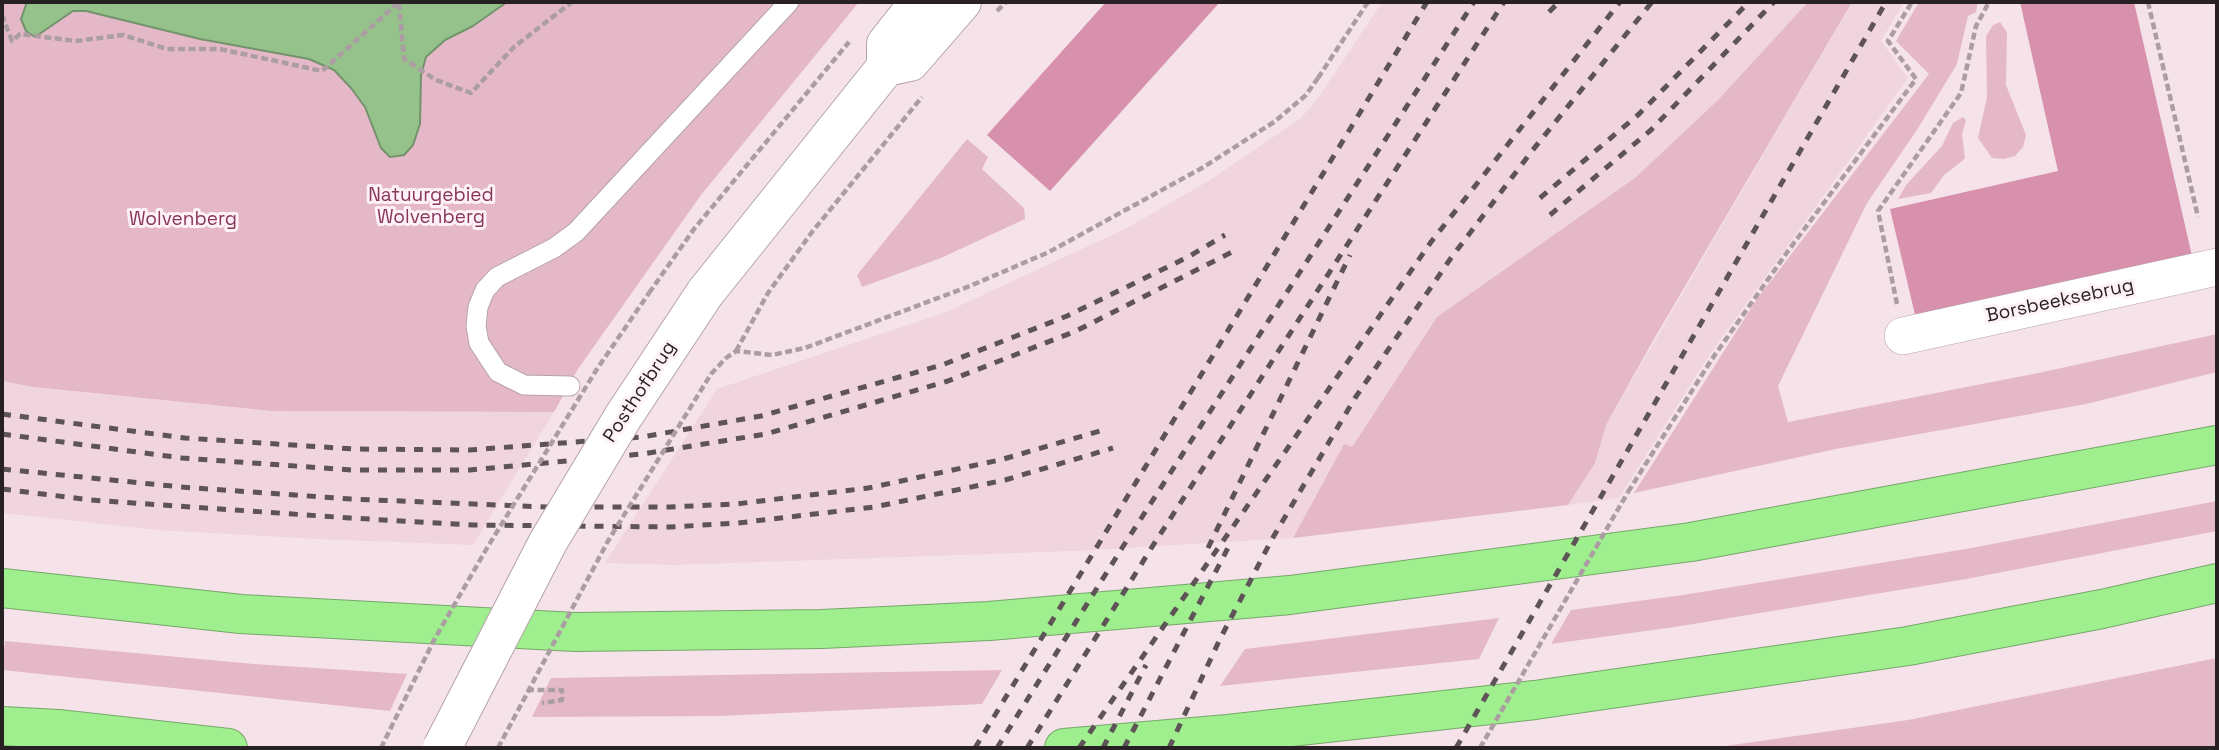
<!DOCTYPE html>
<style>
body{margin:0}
#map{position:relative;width:2219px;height:750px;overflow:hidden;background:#f6e3e9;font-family:"Space Grotesk",sans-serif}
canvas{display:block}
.frame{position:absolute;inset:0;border:4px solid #282124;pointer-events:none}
</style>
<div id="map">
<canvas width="2219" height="750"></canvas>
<div class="frame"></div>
</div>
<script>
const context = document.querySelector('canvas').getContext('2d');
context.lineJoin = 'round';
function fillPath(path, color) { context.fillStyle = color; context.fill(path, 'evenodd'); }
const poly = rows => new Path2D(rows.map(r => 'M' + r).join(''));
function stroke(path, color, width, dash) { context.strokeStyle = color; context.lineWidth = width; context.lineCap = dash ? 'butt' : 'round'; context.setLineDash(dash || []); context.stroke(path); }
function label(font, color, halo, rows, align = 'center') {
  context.font = font + ' "Space Grotesk",sans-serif'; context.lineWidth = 6; context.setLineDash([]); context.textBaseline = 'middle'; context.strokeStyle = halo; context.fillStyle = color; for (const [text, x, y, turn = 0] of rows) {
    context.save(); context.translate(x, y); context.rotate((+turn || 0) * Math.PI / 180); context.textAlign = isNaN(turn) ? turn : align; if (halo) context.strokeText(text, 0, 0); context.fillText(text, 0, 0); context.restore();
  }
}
fillPath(poly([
 [1382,2,1808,2,1718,100,1636,177,1437,317,1352,447,1344,444,1293,538,1075,551,675,565,605,563,717,389,946,312,1127,228,1210,180,1301,118,1316,101],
 [1852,2,1904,2,1881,41,1908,78,1708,357,1619,498,1568,505,1595,463,1606,425],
 [2,381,33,387,272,411,554,412,473,545,317,539,158,530,2,513]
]), '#f0d5de');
fillPath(poly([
 [2,2,859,2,701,195,578,369,554,412,272,411,33,387,2,381],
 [1808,2,1852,2,1654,339,1606,425,1595,463,1568,505,1293,538,1344,444,1352,447,1437,317,1636,177,1718,100],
 [1919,2,1978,2,1976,12,1968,16,1957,64,1917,130,1867,203,1778,386,1788,422,2043,372,2217,334,2217,372,2086,404,1836,449,1634,493,1757,299,1929,74,1896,41],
 [2000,22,2007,32,2006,85,2026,135,2023,147,2015,156,2004,159,1992,158,1978,138,1987,97,1986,36,1993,25],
 [1963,117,1966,120,1962,134,1965,158,1961,162,1944,175,1931,193,1898,199,1906,185,1942,146,1953,123],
 [967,139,988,157,982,169,1024,208,1025,219,941,258,862,287,857,275],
 [2217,501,2217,531,1966,579,1675,627,1551,644,1571,610,1683,595,1966,549],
 [1499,618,1479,659,1220,686,1245,649],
 [5,641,254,664,407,674,390,711,2,670],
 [2217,658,2217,748,1711,748,1908,720],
 [1002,670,982,704,720,716,532,717,551,678]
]), '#e5b8c8');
const water = poly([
 [27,2,507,2,473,26,445,40,426,57,421,75,420,124,413,145,404,155,390,157,381,148,365,107,351,88,334,70,309,59,200,39,86,11,73,11,35,37,26,31,21,19,27,2]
]);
fillPath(water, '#95c28b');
stroke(water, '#74926c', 2);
fillPath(poly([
 [1106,2,1220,2,1050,191,987,135],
 [2020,2,2134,2,2192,256,1916,319,1890,209,2058,171]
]), '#d791ac');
const service = poly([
 [570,386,524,385,498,372,479,343,476,326,478,307,485,290,497,277,554,248,576,232,789,2]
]);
const minor = poly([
 [1903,336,2217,267]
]);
const tertiary = poly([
 [886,67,886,44,919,2],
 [705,293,886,67,910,62,962,2]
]);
const motorway = poly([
 [2,588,241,614,575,632,822,629,989,621,1290,595,1691,542,2217,445],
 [2,726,58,729,228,748],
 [1064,748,1228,734,1535,700,1908,646,2102,609,2217,583]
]);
stroke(service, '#b5a3a9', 21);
stroke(minor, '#b5a3a9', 38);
stroke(tertiary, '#b5a3a9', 40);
stroke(motorway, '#76a76a', 40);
stroke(poly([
 [2148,2,2198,217],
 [399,3,404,59,436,80,471,93,514,47,572,2],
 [997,11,1006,2],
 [2,15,12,41,20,34,76,41,123,35,167,49,220,49,322,71,399,2],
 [1318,78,1368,2],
 [649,293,694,229,849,42],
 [1897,304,1878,211,1961,93,1976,26,1989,2],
 [736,351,768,293,812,232,922,97],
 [1628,492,1712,359,1788,251,1916,79,1888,41,1912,2],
 [527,690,562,690,562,700,542,703]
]), '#ab9da2', 4.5, [7, 3.5]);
stroke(service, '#fff', 19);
stroke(minor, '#fff', 37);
stroke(tertiary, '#fff', 38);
stroke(motorway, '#a0ef8f', 38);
stroke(poly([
 [1549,12,1559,2],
 [1540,198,1639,114,1749,2],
 [1550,215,1651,130,1774,2],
 [2,414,185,438,354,449,469,450,642,437,761,416,942,365,1067,316,1188,257,1225,235],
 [2,434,182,458,352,470,470,470,642,454,766,434,948,381,1076,331,1234,251],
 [2,469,181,487,351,499,546,507,670,507,736,504,868,488,1000,460,1107,429],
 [2,489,91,500,350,518,473,525,670,527,738,523,874,507,1005,480,1113,448],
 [1208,548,1350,255],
 [975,748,1427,2],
 [997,748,1122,548,1474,2],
 [1027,748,1152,547,1504,2],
 [1079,748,1431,242,1620,2],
 [1103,748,1146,665],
 [1124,748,1231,542],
 [1169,748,1220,639,1272,539,1355,398,1451,258,1532,151,1652,2],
 [1456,748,1886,2]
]), '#5e5357', 5, [9, 9]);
const tertiaryBridge = poly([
 [442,748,548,542,623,417,705,293]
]);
stroke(tertiaryBridge, '#b5a3a9', 40, []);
stroke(poly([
 [381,748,434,640,487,548,597,369,649,293],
 [498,748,608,541,711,374,726,358,736,351,772,355,805,348,970,286,1049,252,1202,168,1274,122,1306,95,1318,78],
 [1480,748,1628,492]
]), '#ab9da2', 4.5, [7, 3.5]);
stroke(tertiaryBridge, '#fff', 38);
label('19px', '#88355b', '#fef2f6', [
 ["Natuurgebied",431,196],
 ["Wolvenberg",431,218],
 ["Wolvenberg",183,220]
]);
label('19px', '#282124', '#fef2f6', [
 ["Borsbeeksebrug",2060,301,-12],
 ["Posthofbrug",640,392,-57]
]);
</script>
